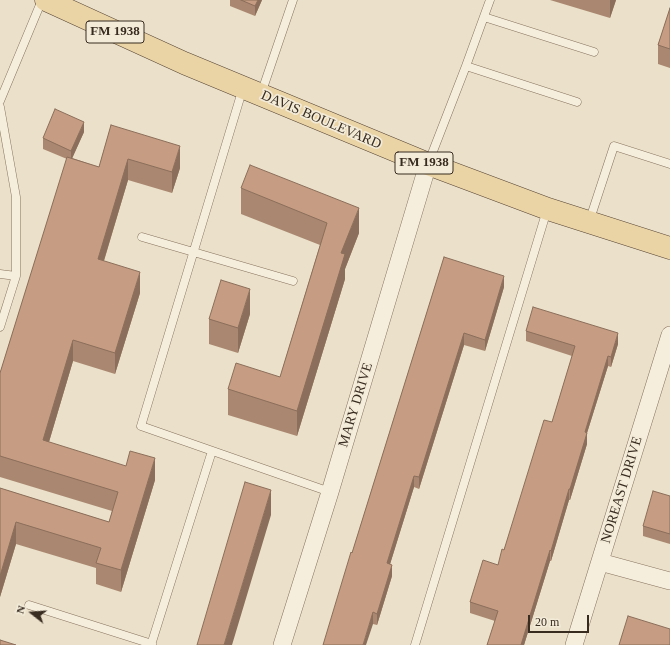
<!DOCTYPE html>
<style>
body{margin:0}
#map{position:relative;width:670px;height:645px;overflow:hidden;background:#ebe0c9;font-family:Georgia,serif}
canvas{display:block}
.north{position:absolute;left:12px;top:593px;width:40px;height:40px;-webkit-text-stroke:3px #f3ebd8;paint-order:stroke;rotate:287deg;font-size:11px;font-weight:700;line-height:16px;text-align:center;color:#382c21}
.north::after{content:'';display:block;margin:auto;width:14px;height:18px;background:#382c21;clip-path:polygon(50% 0,100% 100%,50% 72%,0 100%)}
.scale{position:absolute;left:528px;top:615px;width:61px;height:18px;box-sizing:border-box;border:2px solid #382c21;border-top:0;padding-left:5px;font-size:12px;line-height:14px;white-space:nowrap;color:#382c21;-webkit-text-stroke:3px #f3ebd8;paint-order:stroke}
</style>
<div id="map">
<canvas width="670" height="645"></canvas>
<div class="north">N</div>
<div class="scale">20 m</div>
</div>
<script>
const context = document.querySelector('canvas').getContext('2d');
context.lineJoin = 'round';
const poly = rows => new Path2D(rows.map(r => 'M' + r).join(''));
function stroke(path, color, width, dash) { context.strokeStyle = color; context.lineWidth = width; context.lineCap = dash ? 'butt' : 'round'; context.setLineDash(dash || []); context.stroke(path); }
function fillPath(path, color) { context.fillStyle = color; context.fill(path, 'evenodd'); }
function label(font, color, halo, rows, align = 'center') {
  context.font = font + ' Georgia,serif'; context.lineWidth = 3.5; context.setLineDash([]); context.textBaseline = 'middle'; context.strokeStyle = halo; context.fillStyle = color; for (const [text, x, y, turn = 0] of rows) {
    context.save(); context.translate(x, y); context.rotate((+turn || 0) * Math.PI / 180); context.textAlign = isNaN(turn) ? turn : align; if (halo) context.strokeText(text, 0, 0); context.fillText(text, 0, 0); context.restore();
  }
}
const lane = poly([
 [484,17,594,52],
 [466,66,577,102],
 [243,88,141,426,330,492],
 [261,94,293,0],
 [0,101,42,0],
 [0,107,16,197,16,276,0,327],
 [428,164,466,66,490,0],
 [589,222,614,146,670,164],
 [142,237,293,281],
 [0,274,16,276],
 [29,605,152,644],
 [151,645,212,451],
 [415,645,547,210]
]);
const street = poly([
 [600,562,670,581],
 [282,645,330,492,428,164],
 [574,645,670,335]
]);
const primary = poly([
 [46,0,184,63,428,164,548,209,670,248]
]);
stroke(lane, '#86735f', 9);
stroke(street, '#86735f', 18);
stroke(primary, '#544233', 23);
stroke(lane, '#f6eedc', 8);
stroke(street, '#f6eedc', 17);
stroke(primary, '#ead3a5', 22);
fillPath(poly([
 [230,0,262,0,255,16,230,6],
 [550,0,616,0,610,18],
 [670,8,670,68,658,64,658,45],
 [111,125,180,168,172,193,128,180,104,261,140,293,115,374,73,361,49,442,155,480,121,592,96,584,96,568,16,544,0,597,0,488,109,522,112,511,0,477,0,373,67,159,43,149,43,138,84,132,72,158,99,167],
 [241,188,359,233,345,269,345,279,297,436,228,415,228,389,280,377,320,245,241,214],
 [444,257,504,287,485,351,464,345,419,489,414,487,390,564,392,576,377,625,373,624,352,553],
 [250,314,238,353,209,344,209,319],
 [526,331,618,344,611,367,608,366,587,433,587,444,570,500,569,500,551,561,550,561,524,645,487,645,495,621,470,613,470,602,498,565,552,422,572,356,526,341],
 [670,496,670,544,643,536,643,526]
]), '#aa8770');
fillPath(poly([
 [258,0,262,0,255,16,255,6],
 [610,0,616,0,610,18],
 [84,122,84,132,71,161,71,151],
 [180,146,180,168,172,193,172,172],
 [128,159,128,180,98,280,98,259],
 [359,208,359,233,345,269,345,279,297,436,297,411,341,253],
 [140,272,140,293,115,374,115,353],
 [504,276,504,287,485,351,485,340],
 [250,289,250,314,238,353,238,328],
 [464,333,464,345,419,489,419,477],
 [618,333,618,344,611,367,611,357],
 [73,340,73,361,43,462,43,440],
 [608,356,608,366,587,433,587,444,570,500,570,489,585,432],
 [155,458,155,480,121,592,121,570],
 [414,476,414,487,387,574,387,563],
 [569,489,569,500,551,561,551,551],
 [271,490,271,515,232,645,224,645],
 [16,522,16,544,0,597,0,576],
 [550,550,550,561,524,645,521,645],
 [392,565,392,576,377,625,377,614],
 [373,612,373,624,366,645,363,645]
]), '#8b6e5b');
const building = poly([
 [241,0,258,0,255,6,241,0],
 [670,8,670,49,658,45,670,8],
 [55,109,84,122,71,151,43,138,55,109],
 [111,125,180,146,172,172,128,159,98,259,140,272,115,353,73,340,43,440,126,466,130,451,155,458,121,570,96,563,101,548,16,522,0,576,0,488,109,522,118,492,0,456,0,373,67,157,99,167,111,125],
 [250,165,359,208,341,253,345,254,297,411,228,389,236,363,280,377,327,223,241,188,250,165],
 [444,257,504,276,485,340,464,333,419,477,414,476,387,563,392,565,377,614,373,612,363,645,323,645,351,552,352,553,444,257],
 [221,280,250,289,238,328,209,319,221,280],
 [533,307,618,333,611,357,608,356,585,432,587,433,570,489,569,489,551,551,550,550,521,645,487,645,498,611,470,602,483,560,498,565,502,549,504,550,544,420,552,422,575,346,526,331,533,307],
 [245,482,271,490,224,645,197,645,245,482],
 [653,491,670,496,670,534,643,526,653,491],
 [628,616,670,629,670,645,619,645,628,616],
 [0,640,16,645,0,645,0,640]
]);
fillPath(building, '#c69d82');
stroke(building, '#8b6e5b', 1);
for (const [x, y, w] of [
 [115,32,58],
 [424,163,58]
]) { const box = new Path2D(); box.roundRect(x - w / 2, y - 11, w, 22, 3); context.fillStyle = '#f3ebd8'; context.fill(box); stroke(box, '#382c21', 1); }
label('bold 13px', '#382c21', null, [
 ["FM 1938",115,32],
 ["FM 1938",424,163]
]);
label('14px', '#382c21', '#f3ebd8', [
 ["DAVIS BOULEVARD",321,120,23],
 ["MARY DRIVE",356,405,-73],
 ["NOREAST DRIVE",622,490,-73]
]);
</script>
